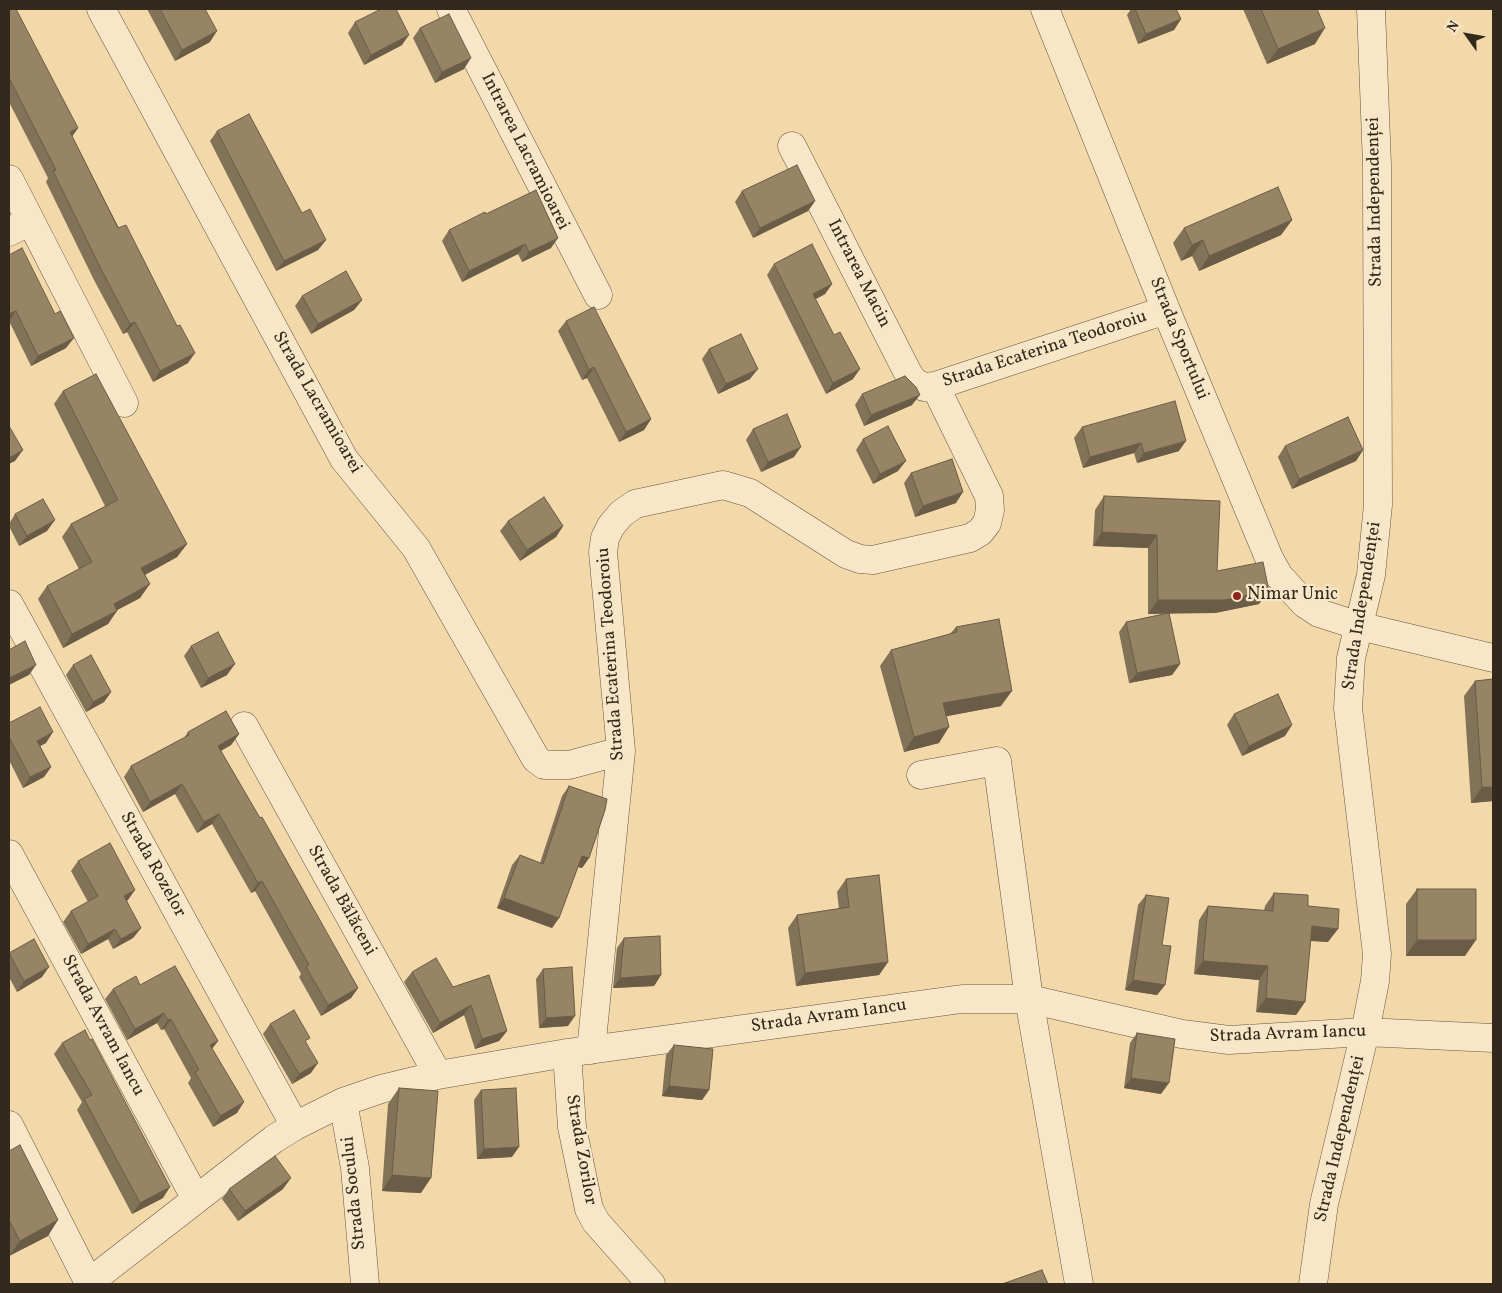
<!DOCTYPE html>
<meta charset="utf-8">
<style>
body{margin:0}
#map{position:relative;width:1502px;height:1293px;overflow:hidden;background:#f3d8a9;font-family:Vollkorn,serif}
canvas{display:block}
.frame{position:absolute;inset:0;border:10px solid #33291c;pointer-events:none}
.north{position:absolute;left:1442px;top:10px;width:50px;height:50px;-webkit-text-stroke:4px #f7e6c7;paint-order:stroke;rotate:302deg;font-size:14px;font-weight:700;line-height:20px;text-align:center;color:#33291c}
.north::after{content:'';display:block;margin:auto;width:18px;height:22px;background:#33291c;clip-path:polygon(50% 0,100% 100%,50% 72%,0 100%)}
</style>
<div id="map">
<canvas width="1502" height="1293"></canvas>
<div class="frame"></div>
<div class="north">N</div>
</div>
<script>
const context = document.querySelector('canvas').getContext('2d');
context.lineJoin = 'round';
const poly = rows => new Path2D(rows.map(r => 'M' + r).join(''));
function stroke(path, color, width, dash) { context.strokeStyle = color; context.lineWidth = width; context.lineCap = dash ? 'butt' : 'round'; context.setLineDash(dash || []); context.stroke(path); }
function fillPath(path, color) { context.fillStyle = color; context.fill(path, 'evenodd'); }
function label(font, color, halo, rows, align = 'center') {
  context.font = font + ' Vollkorn,serif'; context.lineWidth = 4.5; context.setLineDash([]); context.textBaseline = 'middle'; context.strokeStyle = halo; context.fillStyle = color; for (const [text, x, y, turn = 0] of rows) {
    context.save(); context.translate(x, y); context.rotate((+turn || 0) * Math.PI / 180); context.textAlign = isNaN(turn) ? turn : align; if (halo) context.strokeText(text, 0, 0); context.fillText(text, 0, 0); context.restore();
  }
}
const minor = poly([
 [101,9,344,459,416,548,536,759,544,765,569,765,621,751],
 [451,9,598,295],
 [1045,9,1166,310,1269,558,1279,576,1305,604,1319,613,1359,626,1493,658],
 [792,146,909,375,914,382,924,387,935,386],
 [9,179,124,403],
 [9,232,30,221],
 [9,604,295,1126],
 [244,726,438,1075],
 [921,775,997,761,1029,999,1079,1284],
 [9,854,196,1199],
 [591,1050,621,751,603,552,605,538,611,526,621,514,635,504,723,485,750,493,846,554,860,559,873,560,970,538,980,532,987,523,990,510,989,496,935,386,1166,310],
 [567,1053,572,1127,589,1209,596,1222,651,1284],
 [343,1102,355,1168,365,1284],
 [9,1125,89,1283],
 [87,1284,274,1139,295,1126,343,1102,381,1089,438,1075,567,1053,962,999,1029,999,1182,1034,1229,1040,1365,1032,1493,1038],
 [1313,1284,1324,1204,1365,1032,1375,981,1377,954,1348,708,1351,658,1371,575,1378,505,1377,165,1371,9]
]);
stroke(minor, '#63553f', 29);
stroke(minor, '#f7e6c7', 28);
fillPath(poly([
 [9,9,78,128,72,136,188,363,153,382,127,332,123,334,94,280,46,182,48,178,9,102],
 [147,9,205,9,210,42,175,61],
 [1131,9,1176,9,1181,19,1174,30,1138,44,1127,15],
 [1243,9,1317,9,1315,44,1267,64],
 [355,22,402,45,364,65,348,33],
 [420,28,464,69,435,83,413,38],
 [217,131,302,213,326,240,318,250,276,271,210,141],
 [742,191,815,201,808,211,753,238,735,202],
 [486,214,551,248,522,262,518,254,462,282,442,241,449,230],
 [1292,220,1281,235,1199,271,1192,256,1181,261,1173,243,1184,228],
 [9,255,66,348,31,366,9,321],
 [774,264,832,284,825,294,815,299,853,379,826,394,767,275],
 [302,296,362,300,354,310,311,334,295,306],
 [566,321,651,419,644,430,619,442,587,378,582,380,558,331],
 [709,349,750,379,718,394,702,359],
 [63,391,187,544,177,557,145,575,140,598,117,610,108,624,63,648,38,599,47,586,79,569,62,537,71,524,105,506,54,404],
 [862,394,912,405,864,426,855,405],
 [1082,427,1179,451,1137,463,1134,453,1083,468,1074,438],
 [753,429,794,457,761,472,746,440],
 [863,439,898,471,873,484,856,450],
 [1285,446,1363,450,1356,461,1292,489,1278,457],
 [911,473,956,503,915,517,904,483],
 [1104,496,1217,571,1259,604,1215,613,1169,613,1180,664,1172,675,1129,683,1119,632,1126,622,1167,613,1148,614,1148,548,1093,546,1095,510],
 [15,514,47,531,19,546,9,526,9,524],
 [508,521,563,526,556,537,520,561,500,531],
 [956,627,1001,706,946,716,939,743,904,752,880,666,891,650,950,634],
 [191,646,227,675,201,688,184,656],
 [73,665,111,692,104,702,86,712,66,675],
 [1493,679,1493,801,1471,803,1464,696,1475,681],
 [1234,714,1285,736,1242,756,1227,725],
 [9,723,46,743,40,746,51,767,44,777,23,788,9,760],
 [188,732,239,734,231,745,221,751,358,988,351,998,321,1016,299,977,301,974,255,891,251,893,212,824,197,833,175,794,143,812,124,777,131,766,184,738],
 [569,786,589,858,582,868,578,867,559,918,552,928,497,908,512,865,520,855,540,863,562,796],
 [78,861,128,900,126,901,141,928,133,938,113,949,108,939,81,954,63,922,71,911,88,902,71,871],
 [846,879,888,962,879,975,796,986,788,928,797,915,839,909,837,892],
 [1417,889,1465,956,1406,956,1406,904],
 [1274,893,1308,906,1328,942,1310,941,1305,1002,1296,1015,1256,1012,1259,980,1194,974,1199,920,1208,906,1264,911,1265,906],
 [1146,895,1162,945,1165,985,1157,995,1125,990,1138,905],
 [624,938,661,975,654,986,613,988,617,948],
 [9,953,42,977,17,992,9,977],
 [543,969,568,1026,539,1028,536,979],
 [412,972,453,987,507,1031,499,1041,475,1049,464,1015,433,1033,404,982],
 [140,985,218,1041,212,1049,237,1113,213,1127,188,1083,191,1078,164,1029,161,1030,157,1023,127,1040,105,999,113,989],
 [270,1024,307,1043,311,1073,292,1084,263,1034],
 [1137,1033,1161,1094,1124,1088,1130,1043],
 [90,1040,163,1198,132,1214,77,1110,82,1102,54,1054,62,1043],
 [674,1045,709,1090,702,1100,662,1096,666,1055],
 [399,1088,421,1193,382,1191,388,1104],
 [481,1090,512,1157,477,1159,474,1100],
 [9,1151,48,1236,9,1256],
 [229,1189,283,1189,238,1221,222,1199]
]), '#827257');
fillPath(poly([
 [1181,19,1174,30,1138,44,1146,34],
 [1325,28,1315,44,1267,64,1278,49],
 [217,31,210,42,175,61,182,50],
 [409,35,402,45,364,65,371,55],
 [471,58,464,69,435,83,442,72],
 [78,128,71,138,70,132],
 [815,201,808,211,753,238,760,228],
 [1292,220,1281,235,1199,271,1209,256],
 [558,238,551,248,522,262,529,252],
 [326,240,318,250,276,271,284,261],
 [1203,240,1192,256,1181,261,1192,245],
 [525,244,518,254,462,282,469,271],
 [832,284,825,294,805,305,813,294],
 [362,300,354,310,311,334,318,324],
 [16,311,9,321,9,314],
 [135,322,127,332,123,334,130,324],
 [74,338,66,348,31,366,38,356],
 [195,353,188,363,153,382,160,371],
 [594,367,587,378,582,380,589,370],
 [758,369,750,379,718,394,726,384],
 [860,369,853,379,826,394,833,383],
 [920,395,912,405,864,426,871,415],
 [651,419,644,430,619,442,626,432],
 [1186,441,1179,451,1137,463,1144,453],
 [1141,443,1134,453,1083,468,1090,457],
 [801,447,794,457,761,472,768,462],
 [23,450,15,461,9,464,9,458],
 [1363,450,1356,461,1292,489,1299,479],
 [906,461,898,471,873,484,880,474],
 [963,492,956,503,915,517,923,506],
 [55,520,47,531,19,546,27,536],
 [563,526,556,537,520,561,527,550],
 [1102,532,1157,535,1148,548,1093,546],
 [187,544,177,557,132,582,141,568],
 [150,584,140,598,104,617,114,604],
 [1269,591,1259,604,1215,613,1148,614,1158,600],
 [117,611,108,624,63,648,72,634],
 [235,664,227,675,201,688,208,678],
 [1180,664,1172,675,1129,683,1137,673],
 [36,665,29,675,9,685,9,678],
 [1012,691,1001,706,932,719,943,703],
 [111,692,104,702,86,712,93,702],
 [1292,725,1285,736,1242,756,1249,746],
 [949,727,939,743,904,752,914,737],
 [53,732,46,743,30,751,37,741],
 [239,734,231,745,211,756,218,746],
 [51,767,44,777,23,788,30,777],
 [182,784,175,794,143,812,150,802],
 [1482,787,1493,787,1493,801,1471,803],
 [219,814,212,824,197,833,204,822],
 [582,856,589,858,582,868,575,866],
 [262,881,255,891,251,893,258,883],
 [135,890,128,900,116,906,124,896],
 [504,898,559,918,552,928,497,908],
 [1312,926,1338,929,1328,942,1302,940],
 [141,928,133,938,113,949,121,939],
 [115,929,108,939,81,954,88,944],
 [1417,940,1476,940,1465,956,1406,956],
 [1203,961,1268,966,1259,980,1194,974],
 [888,962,879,975,796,986,805,973],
 [49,967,42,977,17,992,24,981],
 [661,975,654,986,613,988,620,978],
 [1133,980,1165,985,1157,995,1125,990],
 [358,988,351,998,321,1016,328,1005],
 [1266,998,1305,1002,1296,1015,1256,1012],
 [471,1005,464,1015,433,1033,440,1023],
 [164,1013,157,1023,127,1040,135,1029],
 [575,1016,568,1026,539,1028,546,1018],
 [171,1019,164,1029,161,1030,168,1020],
 [507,1031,499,1041,475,1049,482,1039],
 [218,1041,210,1051,210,1045],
 [318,1063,311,1073,292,1084,299,1074],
 [1131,1078,1169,1083,1161,1094,1124,1088],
 [669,1086,709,1090,702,1100,662,1096],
 [244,1102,237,1113,213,1127,220,1116],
 [519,1147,512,1157,477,1159,484,1149],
 [392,1175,431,1178,421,1193,382,1191],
 [291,1178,283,1189,238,1221,245,1211],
 [170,1187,163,1198,132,1214,140,1203],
 [58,1220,48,1236,9,1256,20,1241]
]), '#6a5c47');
const building = poly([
 [9,9,16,9,78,128,70,132,118,228,126,225,177,326,180,325,195,353,160,371,135,322,130,324,101,269,53,171,56,170,9,78,9,9],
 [160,9,205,9,217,31,182,50,160,9],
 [381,9,396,9,409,35,371,55,355,22,381,9],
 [1135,9,1176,9,1181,19,1146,34,1135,9],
 [1261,9,1317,9,1325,28,1278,49,1261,9],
 [449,14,471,58,442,72,420,28,449,14],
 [249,114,302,213,310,209,326,240,284,261,217,131,249,114],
 [797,165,815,201,760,228,742,191,797,165],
 [1278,187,1292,220,1209,256,1203,240,1192,245,1184,228,1278,187],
 [536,190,558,238,529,252,525,244,469,271,449,230,485,212,486,214,536,190],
 [812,244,832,284,813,294,834,335,840,332,860,369,833,383,774,264,812,244],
 [22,248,55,314,60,311,74,338,38,356,16,311,9,314,9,255,22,248],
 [346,271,362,300,318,324,302,296,346,271],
 [594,307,651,419,626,432,594,367,589,370,566,321,594,307],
 [741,334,758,369,726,384,709,349,741,334],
 [96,374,187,544,141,568,150,584,114,604,117,611,72,634,47,586,92,562,71,524,118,500,63,391,96,374],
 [905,376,916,387,920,395,871,415,862,394,905,376],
 [1175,401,1186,441,1144,453,1141,443,1090,457,1082,427,1175,401],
 [787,414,801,447,768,462,753,429,787,414],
 [1348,417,1363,450,1299,479,1285,446,1348,417],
 [9,426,23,450,9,458,9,426],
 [888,426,906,461,880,474,863,439,888,426],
 [952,459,963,492,923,506,911,473,952,459],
 [1104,496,1220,501,1217,571,1263,562,1269,591,1225,600,1158,600,1157,535,1102,532,1104,496],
 [544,497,563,526,527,550,508,521,544,497],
 [43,499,55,520,27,536,15,514,43,499],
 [1169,613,1180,664,1137,673,1126,622,1169,613],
 [999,619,1012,691,943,703,949,727,914,737,891,650,957,632,956,627,999,619],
 [218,632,235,664,208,678,191,646,218,632],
 [25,641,36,665,9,678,9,650,25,641],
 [91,655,111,692,93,702,73,665,91,655],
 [1493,679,1493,787,1482,787,1475,681,1493,679],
 [1278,694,1292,725,1249,746,1234,714,1278,694],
 [40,707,53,732,37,741,51,767,30,777,10,739,9,740,9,723,40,707],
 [226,711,239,734,218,746,260,818,262,817,358,988,328,1005,306,967,309,965,262,881,258,883,219,814,204,822,182,784,150,802,131,766,189,735,188,732,226,711],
 [569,786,607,799,605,810,589,858,582,856,559,918,504,898,520,855,543,864,569,786],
 [110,843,135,890,124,896,141,928,121,939,115,929,88,944,71,911,98,896,78,861,110,843],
 [879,875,888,962,805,973,797,915,849,907,846,879,879,875],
 [1417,889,1476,889,1476,940,1417,940,1417,889],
 [1274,893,1308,895,1308,906,1339,909,1338,929,1312,926,1305,1002,1266,998,1268,966,1203,961,1208,906,1273,911,1274,893],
 [1146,895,1169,898,1162,945,1171,946,1165,985,1133,980,1146,895],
 [660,936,661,975,620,978,624,938,660,936],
 [34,939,49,967,24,981,9,953,34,939],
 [436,958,453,987,489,975,507,1031,482,1039,471,1005,440,1023,412,972,436,958],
 [175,966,218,1041,210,1045,244,1102,220,1116,195,1072,199,1070,171,1019,168,1020,164,1013,135,1029,113,989,136,976,140,985,175,966],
 [572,967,575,1016,546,1018,543,969,572,967],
 [294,1010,310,1038,305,1041,318,1063,299,1074,270,1024,294,1010],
 [85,1030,90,1040,92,1039,170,1187,140,1203,84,1099,92,1095,62,1043,85,1030],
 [1137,1033,1175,1039,1169,1083,1131,1078,1137,1033],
 [674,1045,713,1049,709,1090,669,1086,674,1045],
 [399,1088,438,1091,431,1178,392,1175,399,1088],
 [516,1088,519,1147,484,1149,481,1090,516,1088],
 [20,1145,58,1220,20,1241,9,1220,9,1151,20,1145],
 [275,1156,291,1178,245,1211,229,1189,275,1156],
 [1042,1270,1048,1284,1002,1284,1042,1270]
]);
fillPath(building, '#978465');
stroke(building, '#6a5c47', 1);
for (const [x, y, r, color] of [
 [1237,596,5,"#8f2418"]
]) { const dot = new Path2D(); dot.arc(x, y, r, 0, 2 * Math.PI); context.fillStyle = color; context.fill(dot); stroke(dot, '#f7e6c7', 2); }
label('18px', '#33291c', '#f7e6c7', [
 ["Intrarea Lacramioarei",524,152,63],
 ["Strada Independenței",1376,202,-91],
 ["Intrarea Macin",858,274,63],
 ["Strada Sportului",1178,339,68],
 ["Strada Ecaterina Teodoroiu",1045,350,-18],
 ["Strada Lacramioarei",316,403,60],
 ["Strada Independenței",1363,606,-81],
 ["Strada Ecaterina Teodoroiu",612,654,-94],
 ["Strada Rozelor",152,865,61],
 ["Strada Bălăceni",341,901,61],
 ["Strada Avram Iancu",829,1017,-8],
 ["Strada Avram Iancu",102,1026,62],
 ["Strada Avram Iancu",1288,1035,-2],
 ["Strada Independenței",1341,1139,-77],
 ["Strada Zorilor",580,1150,80],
 ["Strada Socului",355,1193,-96]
]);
label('18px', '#33291c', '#f7e6c7', [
 ["Nimar Unic",1247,596]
], 'left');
</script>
